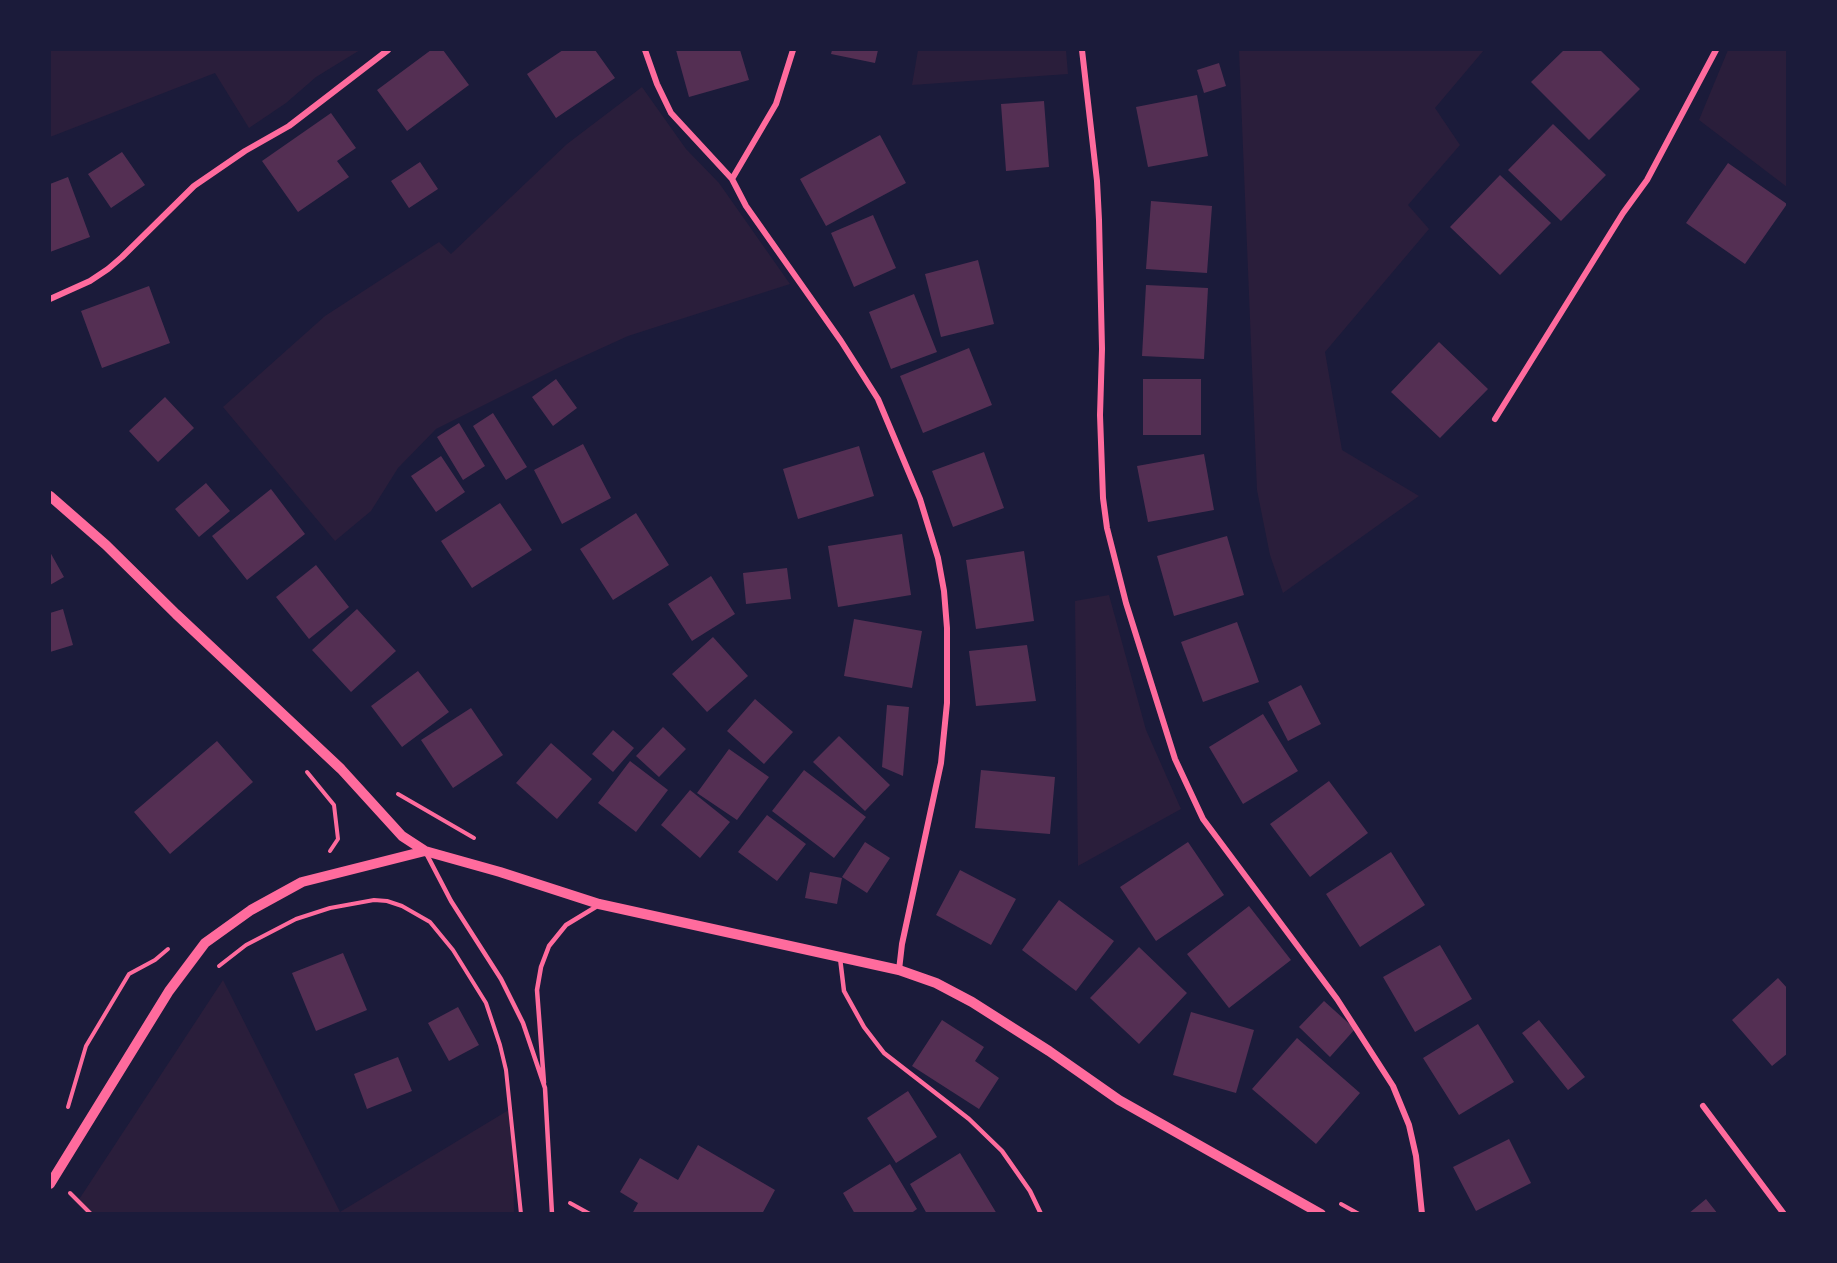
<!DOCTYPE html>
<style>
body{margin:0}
#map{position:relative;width:1837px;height:1263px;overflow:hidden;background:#1b1b3a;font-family:"Varela Round",sans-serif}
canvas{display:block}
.frame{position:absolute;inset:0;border:51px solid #1b1b3a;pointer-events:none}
</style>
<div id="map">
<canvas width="1837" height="1263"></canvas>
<div class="frame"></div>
</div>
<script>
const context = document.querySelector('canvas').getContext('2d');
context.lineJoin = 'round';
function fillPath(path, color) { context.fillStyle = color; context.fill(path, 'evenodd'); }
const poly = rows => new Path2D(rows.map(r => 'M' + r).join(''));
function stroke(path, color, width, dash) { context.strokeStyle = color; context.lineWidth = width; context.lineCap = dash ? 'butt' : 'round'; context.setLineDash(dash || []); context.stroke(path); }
fillPath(poly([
 [50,50,360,50,316,77,286,103,249,128,215,73,50,137],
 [918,50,1066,50,1068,74,912,85],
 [1239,50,1484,50,1435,108,1460,145,1408,205,1429,229,1325,352,1342,450,1419,496,1283,593,1270,555,1257,490],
 [1728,50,1787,50,1787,187,1699,120],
 [642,87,686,149,719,183,790,284,628,336,560,367,436,429,398,468,371,511,335,541,223,407,325,316,439,242,451,254,567,144],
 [1109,595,1146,730,1181,809,1078,866,1075,601],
 [223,980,340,1212,512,1108,514,1213,91,1214,78,1201]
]), '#2a1e3b');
fillPath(poly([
 [431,50,443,50,469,85,407,131,377,90],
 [563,50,595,50,615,78,556,118,527,74],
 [676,50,740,50,749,80,689,97],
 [832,50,878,50,875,63,831,54],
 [1564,50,1600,50,1640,89,1589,140,1531,82],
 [1219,63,1226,86,1204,93,1197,70],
 [1197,95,1208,156,1148,167,1136,107],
 [1044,101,1049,167,1006,171,1001,104],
 [331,113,356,148,337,161,349,177,298,212,262,161],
 [1553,124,1606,175,1561,221,1508,170],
 [880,135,906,183,826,226,800,179],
 [122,152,145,185,111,208,88,174],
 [420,162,438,189,409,208,391,181],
 [1728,163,1787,204,1745,264,1686,223],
 [1500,175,1551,223,1500,275,1450,227],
 [68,177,90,237,50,252,50,184],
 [1151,201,1212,206,1207,273,1146,269],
 [873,215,896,268,854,287,831,233],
 [978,260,994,324,941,337,925,274],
 [1146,285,1208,288,1204,359,1142,356],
 [149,286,170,343,102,368,81,311],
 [914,294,937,352,891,369,869,312],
 [1439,342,1488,389,1440,438,1391,392],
 [969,348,992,405,923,433,900,376],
 [556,379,577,408,553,426,532,397],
 [1143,379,1201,379,1201,435,1143,435],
 [165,397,194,428,158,462,129,431],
 [493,413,527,467,506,480,473,426],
 [459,423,485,466,463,480,437,437],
 [583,444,611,498,562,524,534,470],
 [859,446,874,496,798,519,783,469],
 [984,452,1004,508,953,527,932,471],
 [1204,454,1214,510,1148,522,1137,466],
 [441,456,465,492,436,512,411,476],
 [206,483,230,511,199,537,175,509],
 [271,489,305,534,247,580,212,536],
 [500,503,532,550,472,588,441,541],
 [636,513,669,565,613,600,580,549],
 [902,534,911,595,838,607,828,546],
 [1227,536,1244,595,1174,616,1157,556],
 [1024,551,1034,621,976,629,966,560],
 [50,552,64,577,50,585],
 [316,565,349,607,309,639,276,597],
 [787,568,791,599,746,604,743,573],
 [711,576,735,614,692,641,668,604],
 [63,609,73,645,50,652,50,613],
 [357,609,396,651,351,692,312,650],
 [854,619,922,631,912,688,844,676],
 [1237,622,1259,682,1203,702,1181,642],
 [713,637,748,676,707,712,672,674],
 [1027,645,1036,701,976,706,969,651],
 [418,671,449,712,402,747,371,706],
 [1301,685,1321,724,1288,741,1268,702],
 [755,699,793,732,764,764,727,731],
 [887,705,909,707,903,776,882,767],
 [471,708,503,755,453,788,421,740],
 [1263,714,1298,771,1243,804,1209,747],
 [663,727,686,749,659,777,636,756],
 [613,730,634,748,613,772,592,754],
 [839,736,890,785,865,811,813,762],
 [217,741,253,782,170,854,134,812],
 [551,743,592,779,557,819,516,783],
 [729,749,769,777,737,820,697,793],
 [630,761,668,790,636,832,598,803],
 [804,770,866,817,834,858,772,811],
 [981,770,1055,777,1050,834,975,828],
 [1329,781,1368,833,1310,877,1270,824],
 [690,790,730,822,700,858,661,825],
 [767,815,806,844,777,881,738,852],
 [865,842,890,858,867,893,842,877],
 [1188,842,1224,895,1156,941,1120,887],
 [1391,852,1425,905,1360,947,1326,894],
 [960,870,1016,899,991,945,936,915],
 [810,872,842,878,837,904,805,898],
 [1059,900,1114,941,1076,991,1022,950],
 [1249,906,1291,960,1229,1008,1187,954],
 [1440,945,1472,999,1415,1032,1383,977],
 [1139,947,1187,993,1139,1044,1090,998],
 [343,953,367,1010,316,1031,292,973],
 [1778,978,1788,989,1788,1053,1772,1066,1732,1020],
 [1324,1001,1355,1029,1330,1057,1299,1027],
 [458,1007,479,1045,449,1061,428,1023],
 [1191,1012,1254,1030,1236,1093,1173,1075],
 [942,1020,984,1047,975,1061,999,1078,979,1109,912,1066],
 [1539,1020,1585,1077,1568,1090,1522,1033],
 [1478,1024,1514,1082,1459,1115,1423,1058],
 [1297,1038,1360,1093,1316,1144,1252,1089],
 [398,1057,412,1091,367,1109,354,1074],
 [908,1091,937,1137,896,1163,867,1118],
 [1509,1139,1531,1183,1476,1211,1453,1167],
 [698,1145,775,1190,762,1214,632,1214,638,1203,620,1192,640,1158,678,1180],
 [960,1153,997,1214,927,1214,910,1184],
 [890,1164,917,1209,910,1214,855,1214,843,1193],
 [1706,1199,1718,1214,1688,1214]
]), '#542f53');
stroke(poly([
 [307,772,334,805,338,839,330,851],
 [398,794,474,838],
 [219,966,246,945,296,919,330,908,374,900,387,901,402,906,430,922,453,950,486,1003,500,1045,506,1070,521,1214],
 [68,1107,86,1046,129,974,155,960,168,949],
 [70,1193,91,1214],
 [570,1203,590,1214],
 [1341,1204,1359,1214]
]), '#ff6b9d', 4);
stroke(poly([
 [426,853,451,901,501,979,523,1023,545,1088,552,1214],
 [840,958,844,991,864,1027,884,1053,969,1119,1002,1151,1030,1191,1041,1214],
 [544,1083,537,990,541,967,549,946,566,925,599,905]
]), '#ff6b9d', 4.5);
stroke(poly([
 [645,50,657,84,671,113,732,179,746,206,841,341,878,399,920,499,938,558,944,591,947,628,947,703,941,763,902,944,899,970],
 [1082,50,1097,181,1099,220,1102,349,1100,415,1103,498,1107,528,1126,603,1175,759,1203,819,1337,999,1393,1086,1409,1125,1416,1156,1422,1214],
 [732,179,776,104,793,50],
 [50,299,90,281,108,269,122,257,194,186,245,151,289,126,388,50],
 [1495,419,1623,213,1647,180,1716,50],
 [1703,1106,1784,1214]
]), '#ff6b9d', 6);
stroke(poly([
 [50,496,106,545,176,614,341,769,402,836,425,851,500,872,599,904,899,970,936,983,972,1002,1049,1051,1119,1100,1321,1214],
 [50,1184,169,991,205,943,251,910,302,882,425,851]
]), '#ff6b9d', 10);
</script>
